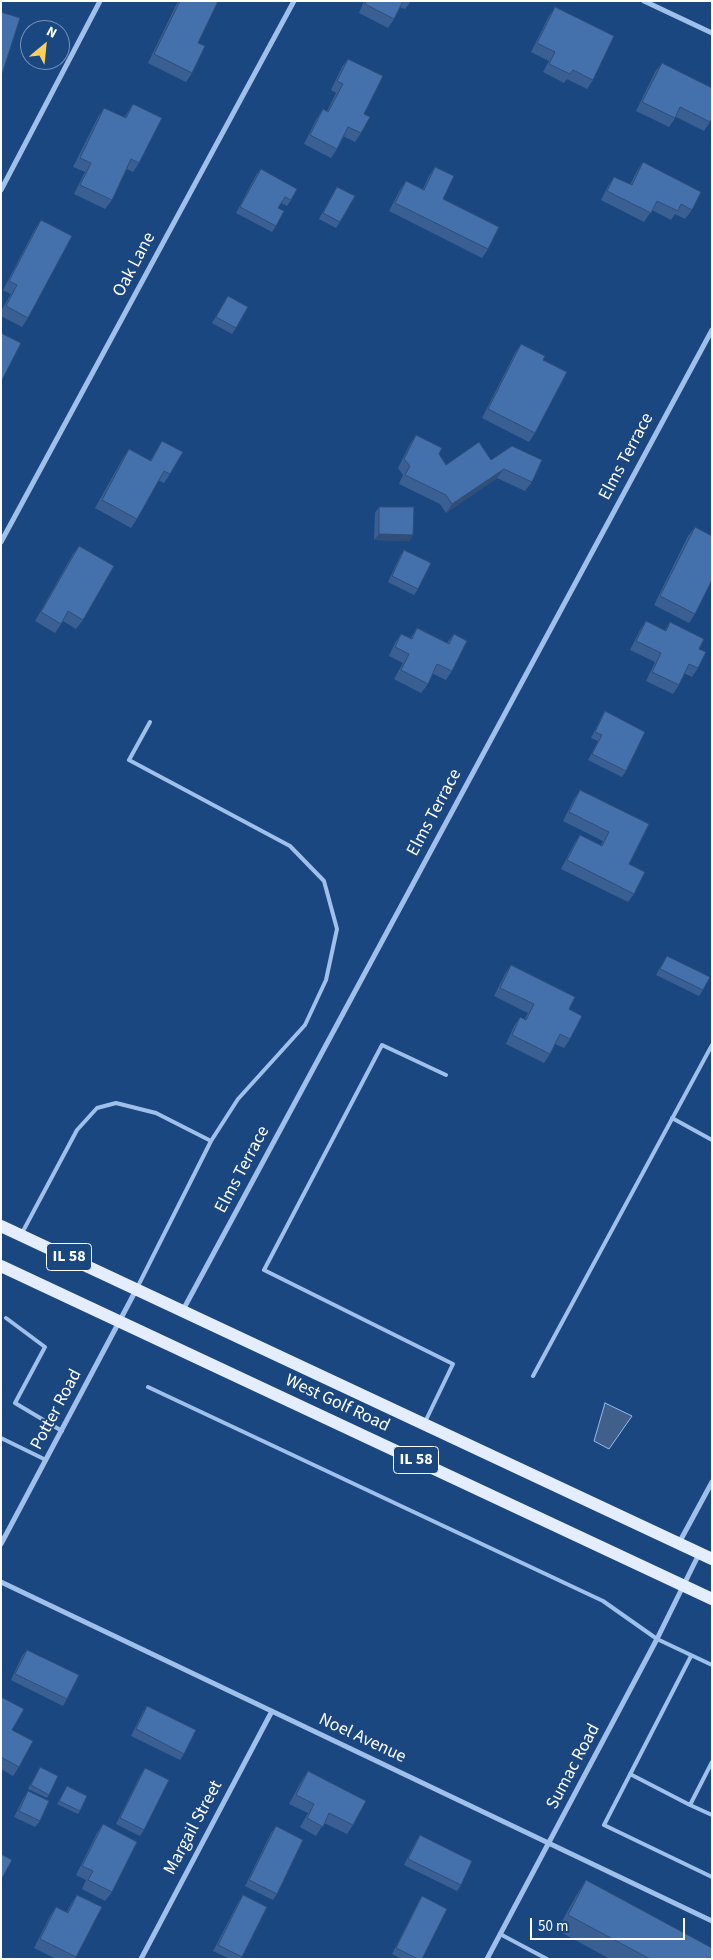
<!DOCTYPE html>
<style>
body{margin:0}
#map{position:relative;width:713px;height:1960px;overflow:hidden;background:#1b4781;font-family:"Source Sans 3",sans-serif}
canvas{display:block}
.frame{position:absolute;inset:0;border:2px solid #fff;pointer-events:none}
.north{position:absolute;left:20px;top:20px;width:50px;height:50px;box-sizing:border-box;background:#1b4781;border:1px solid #7691b3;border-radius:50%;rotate:28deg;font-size:14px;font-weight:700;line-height:20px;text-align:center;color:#fff}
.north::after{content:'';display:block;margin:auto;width:18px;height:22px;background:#fccf5b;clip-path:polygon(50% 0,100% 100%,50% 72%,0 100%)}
.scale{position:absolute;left:530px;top:1918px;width:155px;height:22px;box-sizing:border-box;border:2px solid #fff;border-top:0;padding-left:6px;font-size:15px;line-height:18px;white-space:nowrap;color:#fff;-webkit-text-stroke:4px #1b4781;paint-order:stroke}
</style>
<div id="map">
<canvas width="713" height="1960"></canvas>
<div class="frame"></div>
<div class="north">N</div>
<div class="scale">50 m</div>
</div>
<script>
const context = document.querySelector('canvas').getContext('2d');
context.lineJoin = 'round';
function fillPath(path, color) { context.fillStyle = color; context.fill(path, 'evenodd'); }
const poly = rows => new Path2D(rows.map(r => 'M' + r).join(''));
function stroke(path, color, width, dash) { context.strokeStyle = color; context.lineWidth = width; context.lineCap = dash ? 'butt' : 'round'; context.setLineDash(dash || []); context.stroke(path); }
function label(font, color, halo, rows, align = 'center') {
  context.font = font + ' "Source Sans 3",sans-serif'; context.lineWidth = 4; context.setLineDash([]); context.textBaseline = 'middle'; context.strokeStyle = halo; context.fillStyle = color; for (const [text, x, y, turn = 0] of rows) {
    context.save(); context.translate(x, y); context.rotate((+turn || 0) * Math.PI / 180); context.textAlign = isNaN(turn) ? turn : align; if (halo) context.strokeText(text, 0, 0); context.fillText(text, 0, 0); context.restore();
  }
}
const water = poly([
 [605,1403,632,1416,609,1449,594,1441,605,1403]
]);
fillPath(water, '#40608b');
stroke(water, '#92bbec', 1);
stroke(poly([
 [672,1118,712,1140],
 [22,1233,77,1130,97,1108,116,1103,156,1113,211,1141],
 [137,1288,211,1141,238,1099,305,1025,326,980,337,929,324,881,290,846,129,760,150,722],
 [6,1318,45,1347,15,1403,62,1431],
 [533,1376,712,1045],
 [148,1387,603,1601,657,1639,712,1665],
 [425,1422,453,1364,264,1270,382,1045,446,1075],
 [1,1438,46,1460],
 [691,1656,604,1825,712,1877],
 [712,1762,690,1805,712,1815],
 [630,1774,690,1805],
 [500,1934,547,1959]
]), '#9fc0ea', 4);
stroke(poly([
 [644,1,712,33],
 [1,190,100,1],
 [1,542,294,1],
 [183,1310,712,330],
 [679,1543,712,1482],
 [1,1544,136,1290],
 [1,1582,712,1921],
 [141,1959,272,1711],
 [487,1959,657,1639,699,1554]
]), '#9fc0ea', 5);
stroke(poly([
 [1,1226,712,1559],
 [1,1266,712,1599]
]), '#e3edfe', 12);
fillPath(poly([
 [178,1,218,1,198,43,192,73,186,82,148,63],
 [364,1,411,1,405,9,400,7,394,19,388,28,359,13],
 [555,7,593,80,587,89,567,79,564,83,543,72,549,61,531,52,549,16],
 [348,59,364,114,361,133,355,142,343,136,337,149,331,158,304,144,317,118,323,109,327,111,336,93,331,90,342,67],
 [662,63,710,122,704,131,676,117,669,127,636,111,655,72],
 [133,104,139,163,133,172,127,169,112,200,105,209,74,194,85,172,73,167,98,117,104,108,124,118],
 [643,162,692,210,685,219,675,214,671,220,652,210,644,222,601,200,608,186,614,177,630,185,637,171],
 [435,167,443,199,488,249,482,258,389,211,400,190,406,181,423,189,429,176],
 [261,169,291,200,287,206,281,203,278,208,276,226,272,232,236,213,256,175],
 [337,187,340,222,336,228,319,219,333,193],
 [41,220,28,318,22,327,1,316,1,311,11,294,3,290,35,229],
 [228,296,236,328,232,334,212,323],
 [521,344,543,360,535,433,529,442,482,418,515,353],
 [416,435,439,454,446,465,491,460,532,482,525,491,497,478,446,513,440,504,399,484,403,475,398,468,410,444],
 [162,441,170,474,164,483,158,480,137,519,131,528,95,508,123,458,129,449,150,461],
 [379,507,413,535,409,541,374,540,375,513],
 [695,527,695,614,689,623,654,605,688,536],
 [79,546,83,620,76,629,63,621,55,633,35,621,73,554],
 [404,550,418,589,414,595,388,582,400,556],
 [646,621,665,630,670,622,699,649,698,668,692,677,684,673,679,685,673,694,646,681,655,662,630,650,640,630],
 [417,628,447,643,454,634,452,671,446,680,433,674,428,684,421,693,394,679,403,663,389,656,395,643,401,634,410,639],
 [605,711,626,771,622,777,588,760,598,741,591,738,601,718],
 [580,790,649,824,629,864,634,894,628,902,561,869,574,844,580,835,601,845,603,841,563,821,574,799],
 [667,956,703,990,699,996,656,975,663,962],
 [511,965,569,1009,570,1039,564,1048,555,1044,550,1054,544,1063,506,1044,514,1026,520,1017,524,1020,528,1013,494,996,505,974],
 [27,1650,67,1699,63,1706,11,1680,22,1656],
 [1,1697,12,1730,19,1767,13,1776,1,1769],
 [147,1706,184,1754,180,1760,131,1736,143,1712],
 [40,1767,49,1795,47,1798,28,1789],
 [145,1768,144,1830,140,1836,116,1824,141,1774],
 [308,1771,353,1825,347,1834,324,1823,316,1836,300,1827,308,1813,289,1804,302,1780],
 [67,1786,80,1811,78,1814,57,1804],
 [28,1791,40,1821,35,1827,14,1817,24,1797],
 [103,1824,112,1892,105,1901,82,1889,86,1880,76,1875,97,1833],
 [276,1826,277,1894,273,1900,245,1886,271,1833],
 [420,1835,461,1885,457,1891,404,1865,416,1841],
 [586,1880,712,1959,610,1959,557,1930,576,1896],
 [77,1895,76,1957,75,1959,56,1959,34,1948,50,1916,56,1907,67,1912,71,1904],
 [243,1895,242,1957,240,1959,230,1959,213,1951,239,1901],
 [422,1896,422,1959,402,1959,392,1954,418,1903]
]), '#3a6093');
fillPath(poly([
 [504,469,497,478,446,513,452,504],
 [379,534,413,535,409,541,374,540]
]), '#304e78');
const building = poly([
 [180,1,218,1,198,43,205,46,192,73,154,54,180,1],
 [366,1,403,1,394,19,365,4,366,1],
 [555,7,614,36,593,80,573,70,570,74,549,64,555,52,537,43,555,7],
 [1,12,20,18,1,77,1,12],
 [348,59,383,76,364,114,370,117,361,133,348,127,337,149,310,135,323,109,328,112,343,84,337,81,348,59],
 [662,63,712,88,712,118,710,122,680,107,675,118,642,102,662,63],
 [133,104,162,118,139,163,131,159,112,200,80,185,91,163,80,158,104,108,126,118,133,104],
 [643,162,701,192,692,210,681,204,678,211,657,201,651,213,607,191,614,177,632,185,643,162],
 [435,167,454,176,443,199,499,227,488,249,395,203,406,181,424,190,435,167],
 [261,169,297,189,291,200,285,197,278,208,284,211,276,226,240,207,261,169],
 [337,187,355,196,340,222,323,213,337,187],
 [41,220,72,236,28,318,6,306,17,285,9,281,41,220],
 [228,296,248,307,236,328,216,317,228,296],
 [1,333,21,343,1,382,1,333],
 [521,344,545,356,543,360,567,372,535,433,488,409,521,344],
 [416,435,442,448,439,454,446,465,479,442,491,460,512,446,542,460,532,482,504,469,452,504,446,495,405,475,410,466,404,459,416,435],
 [162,441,183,452,170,474,164,471,137,519,102,500,129,449,151,461,162,441],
 [379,507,414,507,413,535,379,534,379,507],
 [695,527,712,536,712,580,695,614,660,596,695,527],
 [79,546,114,566,83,620,68,611,61,624,41,612,79,546],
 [404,550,431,563,418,589,392,576,404,550],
 [646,621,666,631,670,622,704,639,699,649,706,652,698,668,689,664,679,685,652,672,661,653,636,641,646,621],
 [417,628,449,644,454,634,467,641,452,671,437,664,428,684,401,670,409,654,395,647,401,634,412,639,417,628],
 [605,711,645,732,626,771,592,754,602,735,595,732,605,711],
 [580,790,649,824,629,864,645,872,634,894,567,860,580,835,602,846,609,832,569,812,580,790],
 [667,956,710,977,703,990,660,969,667,956],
 [511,965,575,997,569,1009,582,1016,570,1039,560,1034,550,1054,512,1035,520,1017,526,1020,534,1004,500,988,511,965],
 [27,1650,79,1675,67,1699,15,1674,27,1650],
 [1,1697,24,1709,12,1730,33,1741,19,1767,1,1757,1,1697],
 [147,1706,196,1730,184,1754,136,1729,147,1706],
 [40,1767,58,1776,49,1795,31,1785,40,1767],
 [145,1768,169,1780,144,1830,120,1818,145,1768],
 [308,1771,366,1801,353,1825,329,1813,323,1827,307,1818,314,1804,296,1795,308,1771],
 [67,1786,87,1796,80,1811,59,1801,67,1786],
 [28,1791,49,1801,40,1821,19,1811,28,1791],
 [103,1824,137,1842,112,1892,88,1880,93,1871,82,1866,103,1824],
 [276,1826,303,1840,277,1894,249,1880,276,1826],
 [420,1835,472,1861,461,1885,408,1859,420,1835],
 [1,1854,12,1860,1,1880,1,1854],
 [586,1880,712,1948,712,1959,650,1959,568,1915,586,1880],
 [77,1895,102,1907,76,1957,40,1939,56,1907,68,1913,77,1895],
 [243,1895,267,1907,242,1957,218,1945,243,1895],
 [422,1896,447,1909,422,1959,418,1959,396,1948,422,1896]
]);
fillPath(building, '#4470ab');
stroke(building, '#304e78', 1);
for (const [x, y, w] of [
 [69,1257,45],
 [416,1460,45]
]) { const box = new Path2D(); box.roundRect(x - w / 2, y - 13.5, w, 27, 4); context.fillStyle = '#1b4781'; context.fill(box); stroke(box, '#fff', 1); }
label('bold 16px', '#fff', null, [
 ["IL 58",69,1257],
 ["IL 58",416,1460]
]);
label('18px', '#fff', '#1b4781', [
 ["Oak Lane",135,265,-62],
 ["Elms Terrace",627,457,-62],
 ["Elms Terrace",435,813,-62],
 ["Elms Terrace",243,1170,-62],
 ["West Golf Road",337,1404,25],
 ["Potter Road",57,1410,-62],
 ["Noel Avenue",362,1739,25],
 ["Sumac Road",574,1767,-62],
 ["Margail Street",194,1828,-62]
]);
</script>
